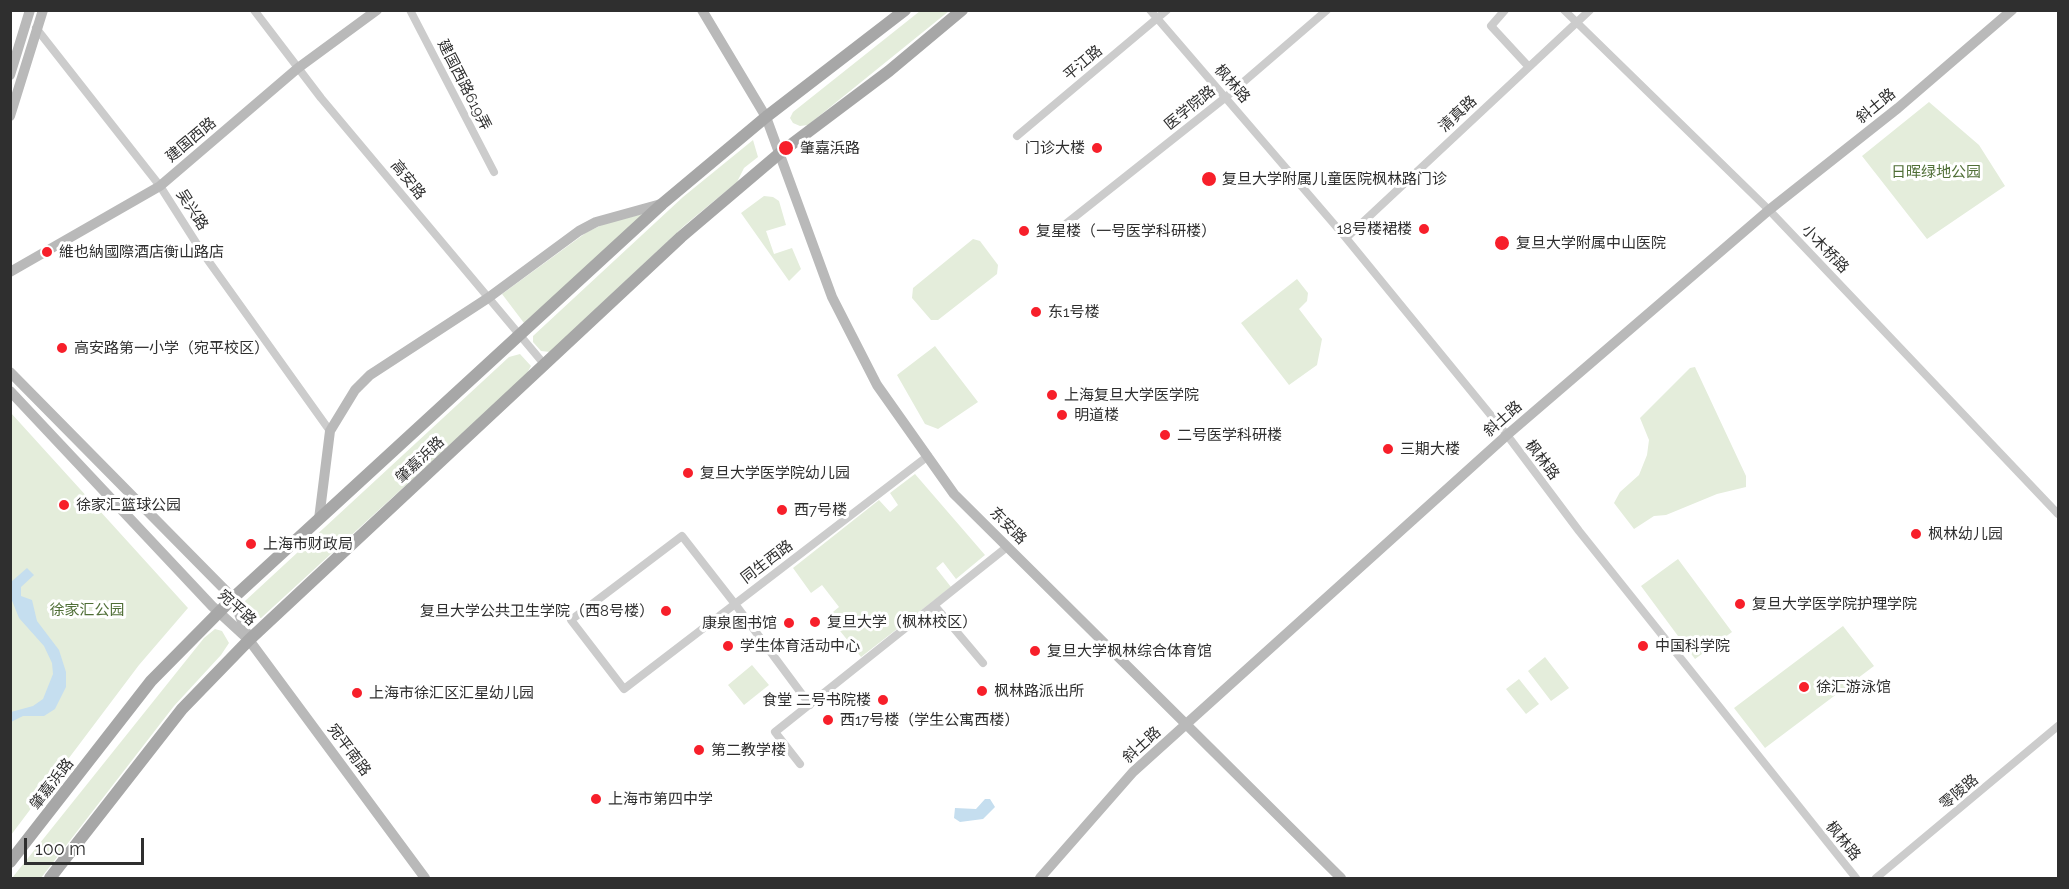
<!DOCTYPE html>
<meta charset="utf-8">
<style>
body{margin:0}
#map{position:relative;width:2069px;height:889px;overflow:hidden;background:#fff;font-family:Raleway,sans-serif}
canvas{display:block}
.frame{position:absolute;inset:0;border:12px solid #2f2f2f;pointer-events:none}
.scale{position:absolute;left:24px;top:838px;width:120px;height:27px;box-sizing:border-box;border:3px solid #2f2f2f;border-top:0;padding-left:8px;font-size:18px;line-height:21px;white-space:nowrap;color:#2f2f2f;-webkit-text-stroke:4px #fff;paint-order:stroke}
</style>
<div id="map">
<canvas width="2069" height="889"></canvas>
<div class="frame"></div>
<div class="scale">100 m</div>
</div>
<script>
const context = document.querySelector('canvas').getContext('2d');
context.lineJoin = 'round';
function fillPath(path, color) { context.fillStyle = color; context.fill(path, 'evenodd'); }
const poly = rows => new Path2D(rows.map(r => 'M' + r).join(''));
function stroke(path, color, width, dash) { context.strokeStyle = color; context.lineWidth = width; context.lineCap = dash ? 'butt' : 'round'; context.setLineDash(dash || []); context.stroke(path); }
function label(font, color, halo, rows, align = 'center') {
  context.font = font + ' Raleway,"Noto Sans SC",sans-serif'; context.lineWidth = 6; context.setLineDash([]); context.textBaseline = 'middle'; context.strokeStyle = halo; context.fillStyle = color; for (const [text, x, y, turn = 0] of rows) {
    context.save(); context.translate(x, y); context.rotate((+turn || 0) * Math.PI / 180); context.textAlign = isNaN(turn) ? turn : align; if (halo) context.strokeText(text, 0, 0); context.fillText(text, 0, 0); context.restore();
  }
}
fillPath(poly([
 [920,11,949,11,808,125,800,126,793,123,790,118,793,112],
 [1929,102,1979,145,2005,186,1927,239,1862,156],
 [753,140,758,157,744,168,737,182,685,225,550,352,541,351,533,342,533,336,683,197],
 [764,196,773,197,779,201,786,225,766,231,774,254,792,248,801,269,789,281,741,213],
 [646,213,524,323,502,294,587,232,604,224],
 [973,239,980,241,998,265,997,274,938,320,931,320,912,298,913,288],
 [1297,279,1308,293,1307,301,1299,309,1322,339,1317,365,1289,385,1241,323],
 [935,346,978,402,938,429,925,424,897,375],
 [520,354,531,366,526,375,261,618,252,617,244,608,245,601,509,357],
 [1695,367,1746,476,1746,487,1717,494,1666,515,1654,516,1634,529,1614,503,1620,492,1639,475,1647,455,1649,440,1640,418,1690,368],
 [11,413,188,608,139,665,11,835],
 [915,474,985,555,956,579,943,562,936,568,951,587,861,657,828,616,839,607,822,585,811,593,793,568,879,500,890,512,898,505,890,493],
 [1678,559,1732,632,1695,659,1641,586],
 [1843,626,1874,666,1765,748,1734,708],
 [215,629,222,631,229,643,221,655,174,706,41,878,12,878,204,638],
 [1545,657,1569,688,1551,701,1528,671],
 [752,665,769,685,744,705,728,685],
 [1519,679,1539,704,1526,714,1506,689]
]), '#e4eddb');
fillPath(poly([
 [27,568,34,575,21,587,21,596,32,600,37,621,59,650,66,672,66,687,55,709,44,716,23,716,11,722,11,712,33,706,43,699,53,674,52,663,44,646,19,618,11,598,11,582],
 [985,799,990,799,995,807,983,819,960,822,954,818,955,808,976,809]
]), '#c5deef');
stroke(poly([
 [254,10,321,98,544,364],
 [410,10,494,172],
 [1150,10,1346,238,1507,435,1579,531,1856,878],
 [1505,10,1491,26,1528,66],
 [1564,10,1769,210,2058,514],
 [36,28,160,186,202,252,330,431],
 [1017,136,1167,10],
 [1067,223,1226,97,1327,10],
 [1346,238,1590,10],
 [935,606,983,663],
 [810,705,735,604,682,536,571,620,624,689,735,604,928,456],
 [800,764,775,732,1007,547],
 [1876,878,2058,726]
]), '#ccc', 8);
stroke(poly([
 [702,10,766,117,832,297,877,385,954,494,1341,878],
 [10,75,30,10],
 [10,116,43,10],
 [10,272,160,186,298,68,377,10],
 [10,372,233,598,248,637],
 [10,391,212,606,249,640,425,878],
 [319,519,330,431,355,390,370,375,488,298,579,231,596,222,661,204],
 [1040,878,1133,772,1507,435,1769,210,1898,108,2012,10]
]), '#b9b9b9', 10);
stroke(poly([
 [10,862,151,681,233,598,662,204,766,117,905,10],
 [50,878,182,709,249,640,681,237,780,153,889,71,962,10]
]), '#a7a7a7', 12);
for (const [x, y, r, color] of [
 [786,148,8,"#f71f2a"],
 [1097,148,6,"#f71f2a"],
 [1209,179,8,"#f71f2a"],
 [1424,229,6,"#f71f2a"],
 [1024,231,6,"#f71f2a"],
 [1502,243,8,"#f71f2a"],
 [47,252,6,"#f71f2a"],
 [1036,312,6,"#f71f2a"],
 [62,348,6,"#f71f2a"],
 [1052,395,6,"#f71f2a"],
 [1062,415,6,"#f71f2a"],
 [1165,435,6,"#f71f2a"],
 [1388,449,6,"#f71f2a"],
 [688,473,6,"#f71f2a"],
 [64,505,6,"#f71f2a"],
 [782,510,6,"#f71f2a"],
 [1916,534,6,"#f71f2a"],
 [251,544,6,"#f71f2a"],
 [1740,604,6,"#f71f2a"],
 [666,611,6,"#f71f2a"],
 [815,622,6,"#f71f2a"],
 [789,623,6,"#f71f2a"],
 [728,646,6,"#f71f2a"],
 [1643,646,6,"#f71f2a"],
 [1035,651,6,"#f71f2a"],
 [1804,687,6,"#f71f2a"],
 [982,691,6,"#f71f2a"],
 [357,693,6,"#f71f2a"],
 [883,700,6,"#f71f2a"],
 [828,720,6,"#f71f2a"],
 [699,750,6,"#f71f2a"],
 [596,799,6,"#f71f2a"]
]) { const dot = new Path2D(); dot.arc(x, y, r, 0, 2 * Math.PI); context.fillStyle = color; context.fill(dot); stroke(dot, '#fff', 2); }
label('15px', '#2f2f2f', '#fff', [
 ["平江路",1083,63,-40],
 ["枫林路",1232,84,49],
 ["建国西路619弄",464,85,63],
 ["斜土路",1876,106,-39],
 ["医学院路",1190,108,-39],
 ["清真路",1458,114,-43],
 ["建国西路",191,140,-40],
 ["高安路",408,180,51],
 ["吴兴路",192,210,57],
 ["小木桥路",1825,249,46],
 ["斜土路",1503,419,-41],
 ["肇嘉浜路",420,460,-43],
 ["枫林路",1542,460,53],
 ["东安路",1008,526,45],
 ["同生西路",767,562,-37],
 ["宛平路",237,608,42],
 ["斜土路",1142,745,-42],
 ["宛平南路",349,750,53],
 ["肇嘉浜路",52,784,-52],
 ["零陵路",1959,792,-40],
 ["枫林路",1843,841,51]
]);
label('15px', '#2f2f2f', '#fff', [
 ["肇嘉浜路",800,148],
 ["门诊大楼",1085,148,"right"],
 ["复旦大学附属儿童医院枫林路门诊",1222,179],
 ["18号楼裙楼",1412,229,"right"],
 ["复星楼（一号医学科研楼）",1036,231],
 ["复旦大学附属中山医院",1516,243],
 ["維也納國際酒店衡山路店",59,252],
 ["东1号楼",1048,312],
 ["高安路第一小学（宛平校区）",74,348],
 ["上海复旦大学医学院",1064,395],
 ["明道楼",1074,415],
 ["二号医学科研楼",1177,435],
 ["三期大楼",1400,449],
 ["复旦大学医学院幼儿园",700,473],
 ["徐家汇篮球公园",76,505],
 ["西7号楼",794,510],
 ["枫林幼儿园",1928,534],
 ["上海市财政局",263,544],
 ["复旦大学医学院护理学院",1752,604],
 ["复旦大学公共卫生学院（西8号楼）",654,611,"right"],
 ["复旦大学（枫林校区）",827,622],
 ["康泉图书馆",777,623,"right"],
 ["学生体育活动中心",740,646],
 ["中国科学院",1655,646],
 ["复旦大学枫林综合体育馆",1047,651],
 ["徐汇游泳馆",1816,687],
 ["枫林路派出所",994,691],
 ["上海市徐汇区汇星幼儿园",369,693],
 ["食堂 二号书院楼",871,700,"right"],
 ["西17号楼（学生公寓西楼）",840,720],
 ["第二教学楼",711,750],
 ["上海市第四中学",608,799]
], 'left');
label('15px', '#506f37', '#fff', [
 ["日晖绿地公园",1936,172],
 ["徐家汇公园",87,610]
]);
</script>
